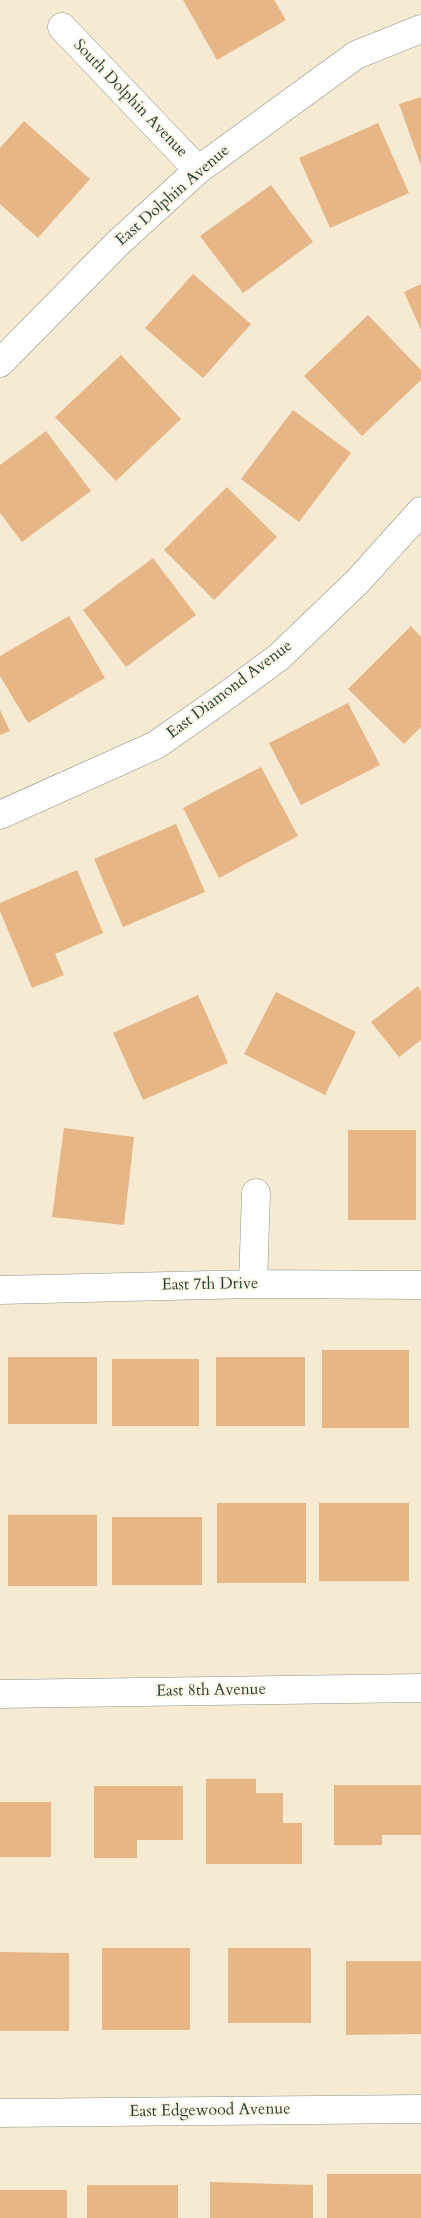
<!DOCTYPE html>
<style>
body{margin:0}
canvas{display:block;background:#f6ead2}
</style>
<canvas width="421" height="2218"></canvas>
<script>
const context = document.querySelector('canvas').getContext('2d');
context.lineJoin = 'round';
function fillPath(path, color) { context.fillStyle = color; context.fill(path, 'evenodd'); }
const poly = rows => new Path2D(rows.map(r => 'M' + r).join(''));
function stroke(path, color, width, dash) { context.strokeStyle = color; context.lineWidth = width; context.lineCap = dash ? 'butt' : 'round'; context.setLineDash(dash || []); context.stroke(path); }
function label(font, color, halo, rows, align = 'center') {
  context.font = font + ' Cardo,serif'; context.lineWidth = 4; context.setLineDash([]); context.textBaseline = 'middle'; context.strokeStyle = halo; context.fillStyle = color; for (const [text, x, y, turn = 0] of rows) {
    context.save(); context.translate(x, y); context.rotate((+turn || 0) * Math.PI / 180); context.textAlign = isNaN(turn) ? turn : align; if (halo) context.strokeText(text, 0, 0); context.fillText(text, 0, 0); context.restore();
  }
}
fillPath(poly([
 [183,0,274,0,286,20,217,60],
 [421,97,421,166,399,104],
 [24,121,90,179,38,238,0,204,0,148],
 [378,123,409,193,330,228,299,158],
 [271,185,313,242,243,293,200,236],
 [193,274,251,324,203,378,145,328],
 [421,284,421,330,404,292],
 [368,315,421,370,421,380,362,436,304,376],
 [121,355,181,419,116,481,55,417],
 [293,410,351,453,299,522,241,479],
 [46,431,91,491,22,542,0,513,0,465],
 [227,487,277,537,214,600,164,550],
 [153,558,196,615,126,667,83,610],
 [69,616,105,678,28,723,0,676,0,656],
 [411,626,421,637,421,727,404,744,348,689],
 [348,703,380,765,301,805,269,743],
 [0,710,10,731,0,735],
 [261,767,298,836,219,878,183,808],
 [176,824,205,892,123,927,94,859],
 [77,870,103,933,55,954,64,975,32,988,0,911,0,903],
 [418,986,421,991,421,1040,399,1057,371,1022],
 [276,992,356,1032,325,1095,244,1054],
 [198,995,228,1063,143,1100,113,1033],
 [64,1128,134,1137,124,1225,52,1217],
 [348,1130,416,1130,416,1220,348,1220],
 [322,1350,409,1350,409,1428,322,1428],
 [8,1357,97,1357,97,1424,8,1424],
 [216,1357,305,1357,305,1426,216,1426],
 [112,1359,199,1359,199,1426,112,1426],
 [217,1503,306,1503,306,1583,217,1583],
 [319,1503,409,1503,409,1581,319,1581],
 [8,1515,97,1515,97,1586,8,1586],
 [112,1517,202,1517,202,1585,112,1585],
 [206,1779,256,1779,256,1793,283,1793,283,1823,302,1823,302,1864,206,1864],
 [334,1785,421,1785,421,1835,382,1835,382,1845,334,1845],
 [94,1786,183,1786,183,1840,137,1840,137,1858,94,1858],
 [0,1802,51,1802,51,1857,0,1857],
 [102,1948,190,1948,190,2030,102,2030],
 [228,1948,311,1948,311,2023,228,2023],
 [0,1952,69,1953,69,2031,0,2031],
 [346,1961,421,1961,421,2034,346,2035],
 [327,2174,421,2174,421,2218,327,2218],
 [210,2182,313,2185,313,2218,210,2218],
 [87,2185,178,2185,178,2218,87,2218],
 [0,2190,67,2190,67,2218,0,2218]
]), '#e6b686');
const street = poly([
 [62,27,198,170],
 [0,363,118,243,198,170,356,55,421,29],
 [0,815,156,745,219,701,279,657,358,581,421,511],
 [253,1284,256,1193],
 [0,1290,253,1284,421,1285],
 [0,1694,421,1688],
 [0,2113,421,2109]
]);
stroke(street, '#8a9483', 29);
stroke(street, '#fff', 28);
label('16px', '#1f3d34', '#fcf5e5', [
 ["South Dolphin Avenue",130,99,46],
 ["East Dolphin Avenue",173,196,-41],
 ["East Diamond Avenue",230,690,-37],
 ["East 7th Drive",210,1285,-1],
 ["East 8th Avenue",211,1691,-1],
 ["East Edgewood Avenue",210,2111,-1]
]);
</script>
